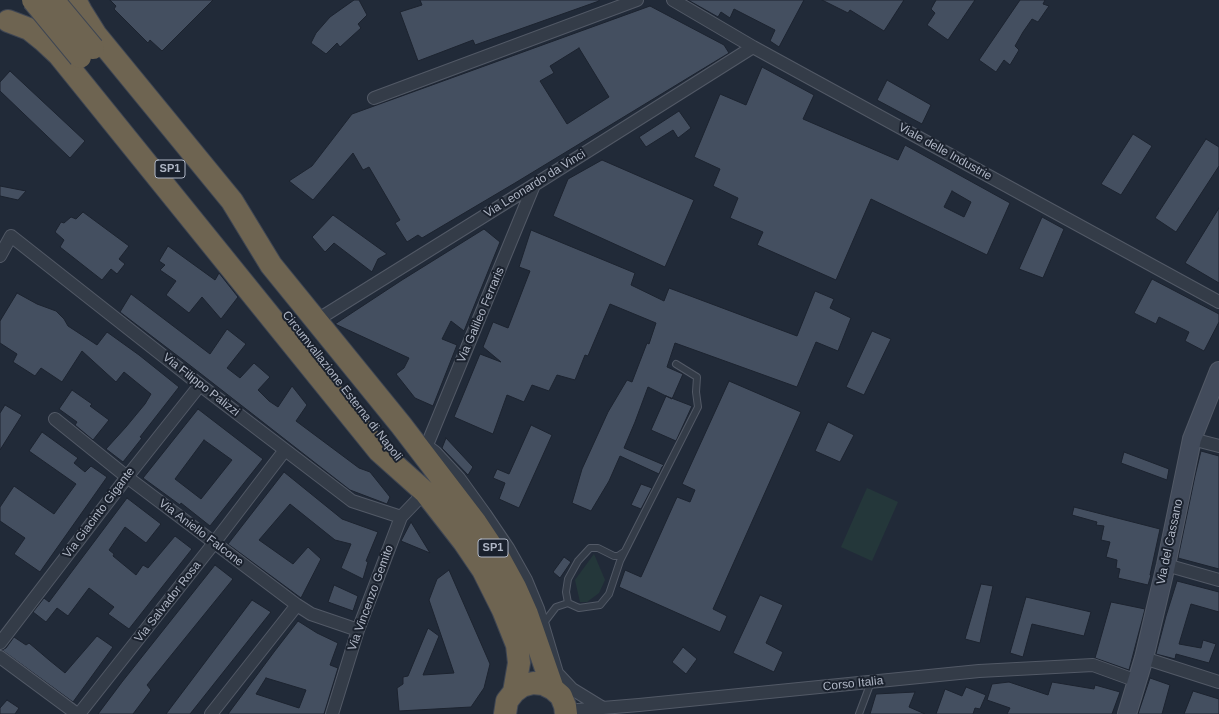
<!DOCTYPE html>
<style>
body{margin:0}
canvas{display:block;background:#212a38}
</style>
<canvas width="1219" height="714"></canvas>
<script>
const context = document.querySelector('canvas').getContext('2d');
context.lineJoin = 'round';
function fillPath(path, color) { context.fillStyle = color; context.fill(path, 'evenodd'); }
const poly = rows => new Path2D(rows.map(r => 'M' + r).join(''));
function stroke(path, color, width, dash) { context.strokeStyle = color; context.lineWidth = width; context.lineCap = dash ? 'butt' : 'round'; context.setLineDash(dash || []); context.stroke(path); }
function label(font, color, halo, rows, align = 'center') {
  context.font = font + ' Arial,sans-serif'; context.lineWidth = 4; context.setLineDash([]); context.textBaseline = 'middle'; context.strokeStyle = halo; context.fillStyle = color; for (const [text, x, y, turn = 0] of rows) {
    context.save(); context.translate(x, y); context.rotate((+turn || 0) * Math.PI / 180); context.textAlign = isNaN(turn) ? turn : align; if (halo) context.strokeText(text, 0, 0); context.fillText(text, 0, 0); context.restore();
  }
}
fillPath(poly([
 [867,488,898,502,872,561,841,547],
 [594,554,605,580,599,593,587,602,580,602,575,580]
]), '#24373a');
const building = poly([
 [110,0,213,0,162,51,150,40,148,43,114,9,116,6,110,0],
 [354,0,359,0,367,15,358,24,361,28,340,47,337,43,326,54,311,43,316,33,330,17,354,0],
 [420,0,599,0,599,1,475,45,473,40,418,61,400,12,422,5,420,0],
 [688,0,804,0,779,47,770,41,775,30,734,9,730,18,721,12,718,17,688,0],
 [822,0,904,0,884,31,850,10,848,13,822,0],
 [936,0,975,0,948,40,927,25,935,13,931,9,936,0],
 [1020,0,1045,0,1043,4,1049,6,1038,22,1032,19,1023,32,1015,46,1019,50,1010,65,1004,60,996,72,979,60,1020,0],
 [650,6,724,45,729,53,515,183,422,238,418,235,407,242,395,223,400,220,369,167,363,170,353,153,313,200,289,181,312,166,352,114,650,6],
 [579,48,609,97,567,124,540,81,554,73,550,66,579,48],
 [762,67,814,95,803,119,898,160,905,145,1010,203,987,255,871,199,836,280,757,245,763,232,730,218,738,198,713,186,720,169,694,157,720,94,746,105,762,67],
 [952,191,971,202,964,217,944,207,952,191],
 [10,71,85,141,70,158,0,91,0,82,10,71],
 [887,80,931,105,922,124,877,100,887,80],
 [679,111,691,128,678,138,673,130,646,147,639,137,679,111],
 [1133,134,1152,146,1121,195,1101,184,1133,134],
 [1206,139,1219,147,1219,166,1176,232,1155,218,1206,139],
 [602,160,694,200,665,267,553,216,568,179,602,160],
 [0,186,26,191,18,200,0,196,0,186],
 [1219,208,1219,283,1185,263,1219,208],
 [83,212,129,246,119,259,125,264,117,274,111,269,102,280,60,247,64,240,55,232,61,222,64,223,71,217,76,219,83,212],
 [333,215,387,254,378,259,372,272,334,243,325,252,312,237,333,215],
 [1042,217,1064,229,1043,278,1019,269,1042,217],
 [484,229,500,242,464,331,451,321,442,339,457,345,433,406,415,398,396,374,404,368,409,358,335,324,402,280,484,229],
 [531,230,635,273,631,285,664,301,669,288,797,336,815,291,834,299,830,308,851,318,838,351,816,342,797,387,675,343,667,367,683,374,672,399,648,387,635,422,624,448,664,465,662,467,659,474,620,456,609,481,591,511,572,503,582,469,608,412,627,380,632,382,647,343,649,344,656,323,610,304,588,356,585,355,575,380,557,375,549,391,532,385,524,402,507,395,493,434,454,417,480,354,501,362,483,347,493,322,508,328,530,271,519,267,531,230],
 [168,246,215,280,219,273,238,297,221,319,202,297,189,313,166,295,176,281,160,270,165,265,159,261,168,246],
 [1152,279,1219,314,1219,322,1204,351,1185,341,1189,332,1159,317,1156,324,1134,313,1152,279],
 [17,293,37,304,56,311,64,319,68,326,97,345,107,332,139,355,179,387,140,437,142,438,123,462,106,449,126,427,145,404,151,394,124,372,116,382,82,351,62,382,41,368,35,376,13,362,17,354,0,343,0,321,17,293],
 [131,294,210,354,227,329,246,344,227,368,240,378,254,363,270,377,258,390,269,401,278,407,292,386,307,405,296,421,359,468,370,472,390,497,387,504,350,490,187,363,120,312,131,294],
 [872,331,891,339,864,395,846,387,872,331],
 [729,381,801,412,713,609,727,616,720,632,619,587,625,570,641,577,677,497,690,502,695,490,682,484,729,381],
 [72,390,92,404,90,406,109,420,93,440,75,425,77,422,59,409,72,390],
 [666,396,692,406,676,441,651,430,666,396],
 [5,405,22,415,0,450,0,413,5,405],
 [198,409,263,459,210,526,181,503,180,505,143,478,198,409],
 [204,440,232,460,201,499,175,479,204,440],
 [828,422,854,435,840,462,815,451,828,422],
 [531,425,552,435,519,508,499,499,505,483,493,478,497,469,509,474,531,425],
 [42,432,78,458,74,463,85,472,91,466,107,477,40,572,14,554,25,538,0,521,0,507,14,486,54,514,76,484,29,451,42,432],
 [446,438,473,467,468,475,442,448,446,438],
 [1201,451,1219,456,1219,569,1178,558,1195,476,1201,451],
 [1124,452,1169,469,1167,480,1121,463,1124,452],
 [284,472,342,519,378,532,366,561,368,562,363,579,341,568,351,544,335,540,290,504,259,540,293,564,308,547,321,559,301,598,228,544,284,472],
 [641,484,652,488,641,509,631,505,641,484],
 [127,498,161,524,146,543,125,527,109,550,114,554,113,556,136,575,143,565,148,568,175,536,192,549,129,629,108,614,114,607,89,588,68,616,57,608,46,622,33,612,44,598,49,602,127,498],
 [1074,507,1160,529,1150,575,1151,575,1148,585,1118,578,1120,569,1116,568,1117,560,1106,557,1110,542,1101,540,1104,526,1096,525,1097,522,1072,515,1074,507],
 [411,522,430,553,401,541,411,522],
 [564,557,571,562,560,578,553,572,564,557],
 [215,565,233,579,147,685,151,690,133,714,98,714,122,682,215,565],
 [449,570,490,664,484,688,471,707,399,711,397,688,403,684,403,677,408,676,428,628,439,636,423,675,454,673,429,600,437,579,449,570],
 [1177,581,1219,592,1219,612,1191,604,1179,644,1201,648,1203,640,1216,644,1209,663,1176,654,1175,659,1156,654,1166,616,1177,581],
 [981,584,993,586,980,643,965,639,981,584],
 [334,585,358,596,353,611,328,602,334,585],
 [760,595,783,605,766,643,783,652,774,672,733,653,760,595],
 [1026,597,1091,612,1084,636,1032,624,1023,657,1010,653,1026,597],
 [252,600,271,612,190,714,166,714,252,600],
 [1111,602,1145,609,1129,670,1095,658,1111,602],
 [298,621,317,633,338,643,330,665,338,668,324,714,228,714,274,652,298,621],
 [266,678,306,690,299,708,256,694,266,678],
 [97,636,113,647,73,702,2,650,6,648,14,637,26,645,29,643,49,660,65,673,97,636],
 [683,647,697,659,686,674,672,662,683,647],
 [1150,678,1170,685,1162,714,1138,714,1150,678],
 [1009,682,1048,695,1052,682,1094,689,1095,685,1120,692,1112,714,1007,714,1010,708,987,700,992,684,1009,682],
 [966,687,986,695,980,709,975,708,973,714,936,714,945,689,962,696,966,687],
 [1193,691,1219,699,1219,714,1184,714,1193,691],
 [915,692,909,707,925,714,870,714,876,694,915,692],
 [7,700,19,708,15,714,0,714,0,708,7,700]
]);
fillPath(building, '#444f60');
stroke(building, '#1c232f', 1);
const lane = poly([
 [568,603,566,592,568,579,578,561,590,548,598,548,614,556,618,556,624,552],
 [543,624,556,607,568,603,579,608,600,605,609,594,620,561,698,407,696,392,697,377,676,364],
 [859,714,871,682]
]);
const street = poly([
 [673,0,753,47,1219,302],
 [374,98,637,0],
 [0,256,11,236,200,385,352,501,401,517],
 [317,320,534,185,753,47],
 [55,419,127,477,297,605,311,614,358,630],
 [1192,439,1219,446],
 [423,443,435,452,459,478,485,514,508,548,526,580,538,609,557,673,572,689,603,708],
 [427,445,534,185],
 [1166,565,1219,580],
 [0,643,127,477,200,385],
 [0,657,77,714],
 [1144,658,1219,682],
 [566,711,639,705,979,671,1093,665,1137,681],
 [79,714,214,543,285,450],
 [211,714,297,605],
 [332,714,358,630,401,517,425,492]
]);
const secondary = poly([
 [1127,714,1144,658,1166,565,1192,439,1219,371]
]);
const highway = poly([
 [75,0,81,11,96,35,232,201,271,265,401,425,476,523,498,556,515,587,527,614,553,689],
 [8,21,29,29,44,41,59,55,379,451,425,492,464,542,483,570,503,610,517,645,519,663,514,692],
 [505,714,507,701,514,692,522,686,533,683,543,684,553,689,561,696,565,706,566,714]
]);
stroke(lane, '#525966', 8);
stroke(street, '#525966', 14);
stroke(secondary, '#525966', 20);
stroke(highway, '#3f4653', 24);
stroke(lane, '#343c48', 6);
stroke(street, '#343c48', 12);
stroke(secondary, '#424b5b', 18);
stroke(highway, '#6e6451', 22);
const highwayBridge = poly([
 [33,0,80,57],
 [53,0,93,48]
]);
stroke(highwayBridge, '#3f4653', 24, []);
stroke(highwayBridge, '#6e6451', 22);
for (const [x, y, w] of [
 [170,169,30],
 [493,548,30]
]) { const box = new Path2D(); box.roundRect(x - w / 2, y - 9, w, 18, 3); context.fillStyle = '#1a212d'; context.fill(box); stroke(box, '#afb6c5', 1); }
label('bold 11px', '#afb6c5', null, [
 ["SP1",170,169],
 ["SP1",493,548]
]);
label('12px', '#afb6c5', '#1a212d', [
 ["Viale delle Industrie",945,152,29],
 ["Via Leonardo da Vinci",535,184,-32],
 ["Via Galileo Ferraris",481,315,-67],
 ["Via Filippo Palizzi",201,385,38],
 ["Circumvallazione Esterna di Napoli",342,386,52],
 ["Via Giacinto Gigante",99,513,-53],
 ["Via Aniello Falcone",201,533,37],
 ["Via del Cassano",1170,542,-78],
 ["Via Vincenzo Gemito",371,598,-70],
 ["Via Salvador Rosa",168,602,-52],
 ["Corso Italia",853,684,-6]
]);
</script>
